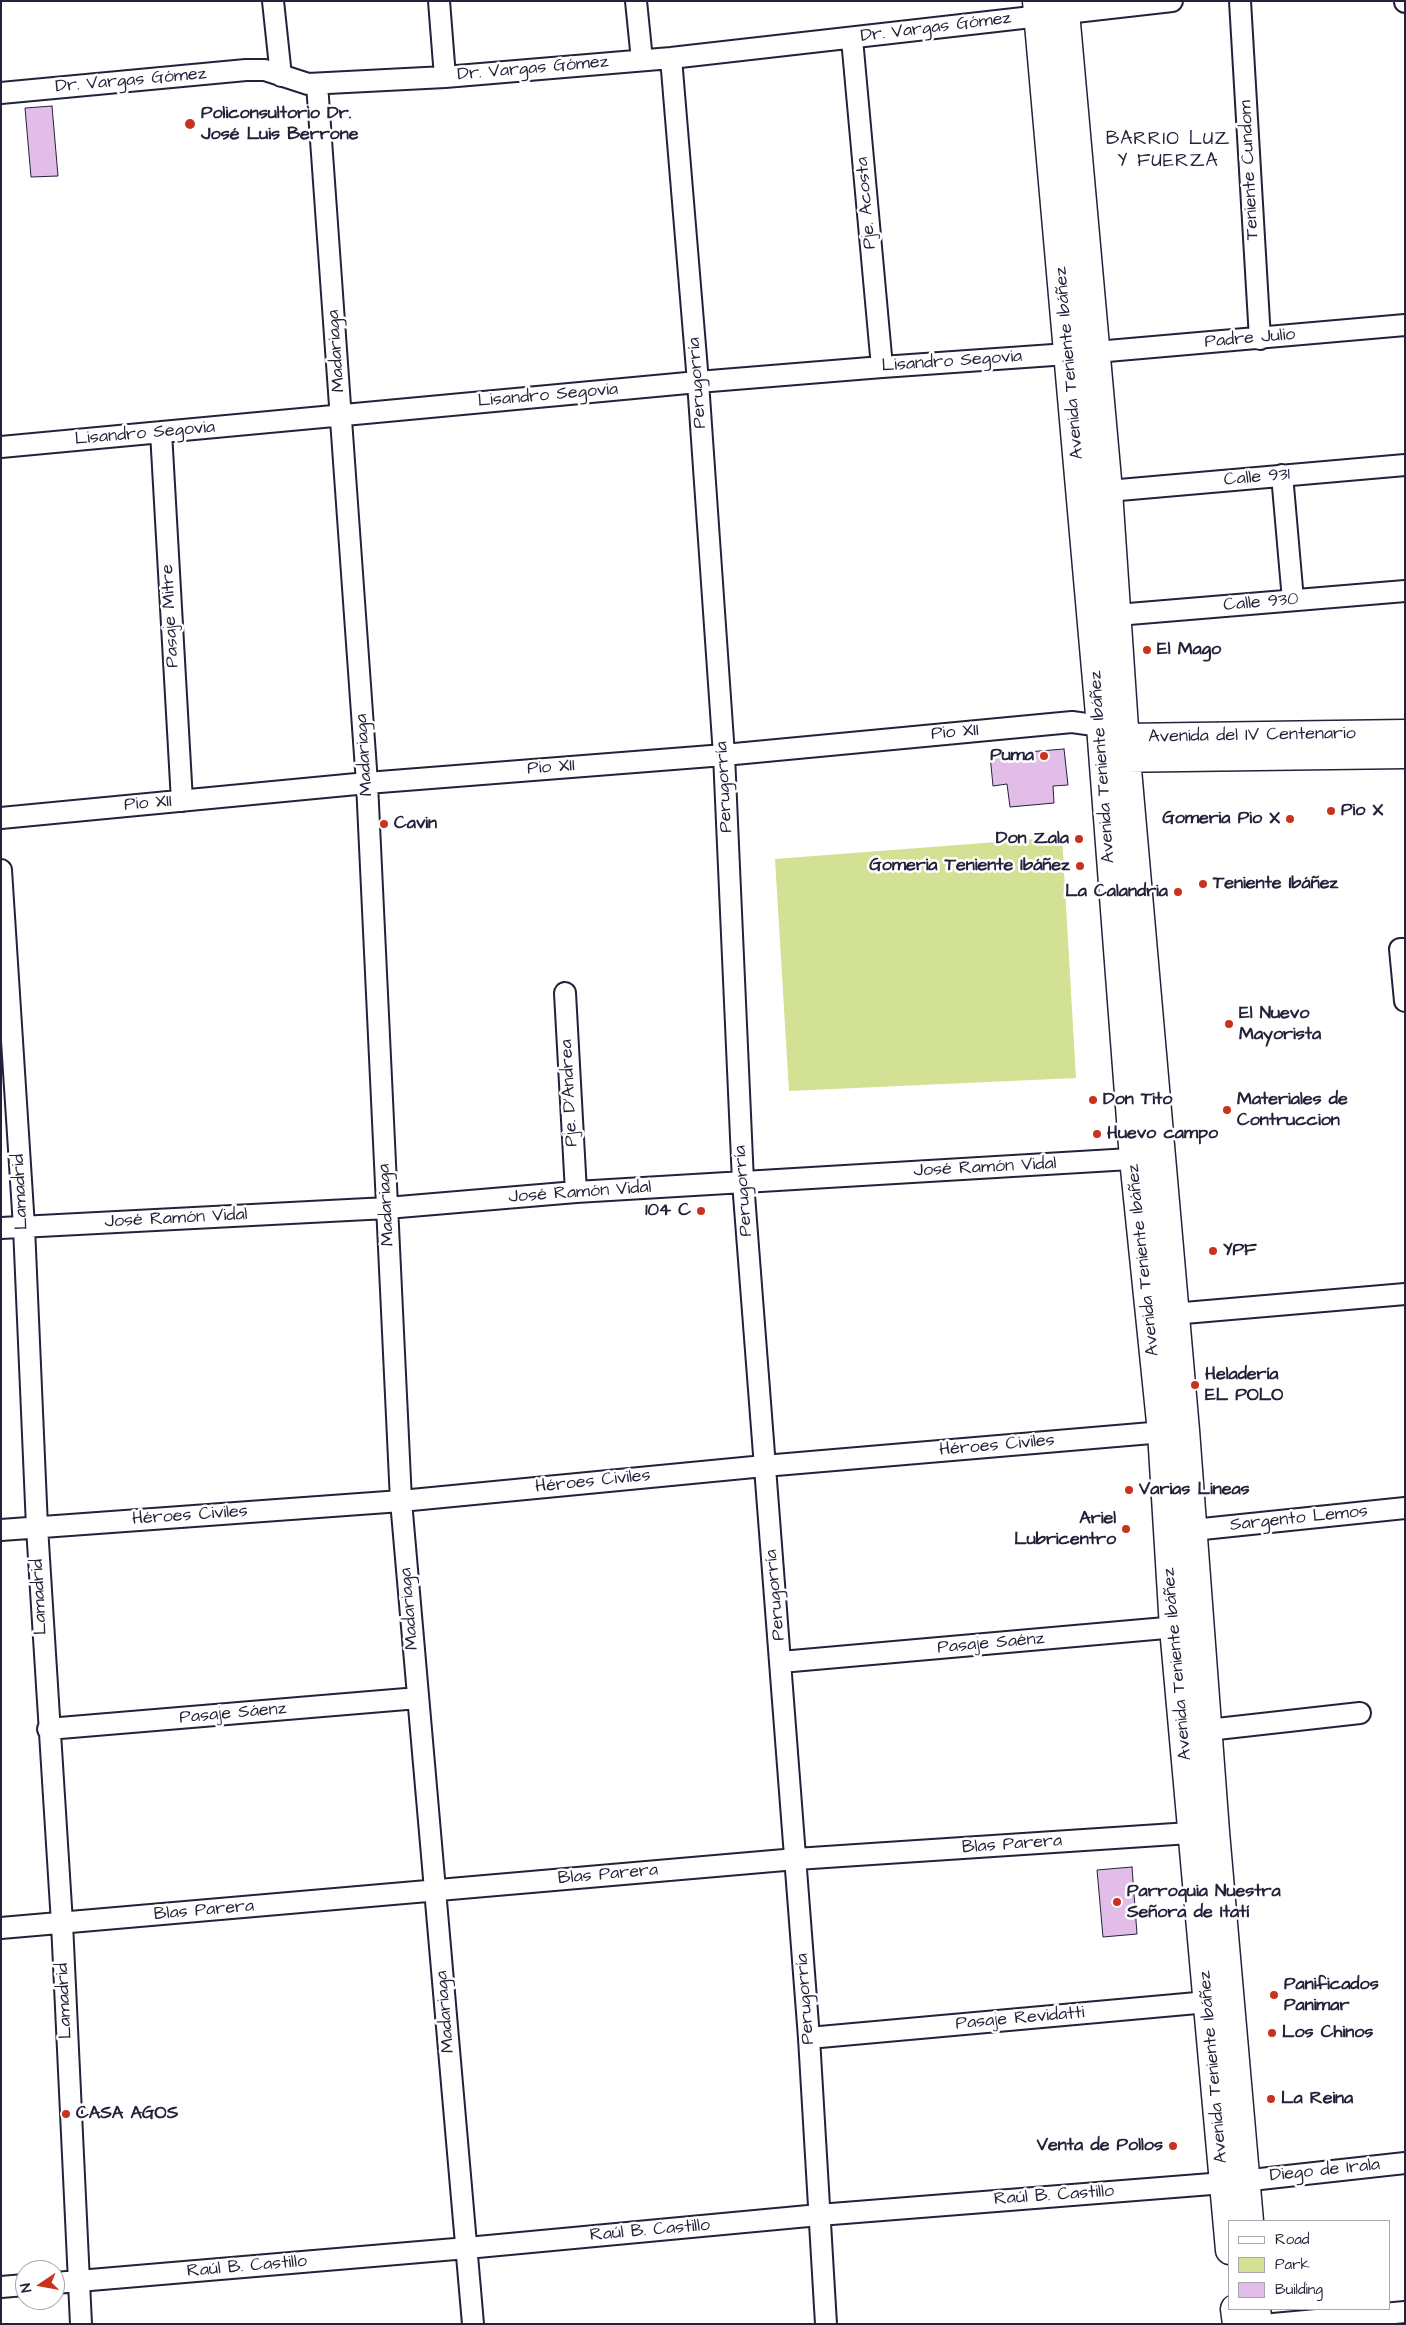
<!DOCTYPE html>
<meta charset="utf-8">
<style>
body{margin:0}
#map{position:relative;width:1406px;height:2325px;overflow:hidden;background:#fff;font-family:"Architects Daughter",sans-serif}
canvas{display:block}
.frame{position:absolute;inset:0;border:2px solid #22223b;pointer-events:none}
.legend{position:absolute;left:1228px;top:2220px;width:162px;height:90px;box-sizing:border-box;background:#fff;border:1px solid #a7a7b1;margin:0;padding:6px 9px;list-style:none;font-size:15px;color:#22223b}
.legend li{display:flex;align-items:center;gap:10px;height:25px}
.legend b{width:25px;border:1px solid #a7a7b1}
.north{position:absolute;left:15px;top:2260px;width:50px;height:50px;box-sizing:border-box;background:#fff;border:1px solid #a7a7b1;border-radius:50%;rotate:258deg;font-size:14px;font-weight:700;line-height:20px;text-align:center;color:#22223b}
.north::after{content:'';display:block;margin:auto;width:18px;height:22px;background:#c8321e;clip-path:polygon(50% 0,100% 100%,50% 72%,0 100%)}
</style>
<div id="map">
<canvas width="1406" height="2325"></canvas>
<div class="frame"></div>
<ul class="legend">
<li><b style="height:6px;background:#fff"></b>Road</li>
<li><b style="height:14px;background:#d2e194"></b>Park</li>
<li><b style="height:14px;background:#e1bde7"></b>Building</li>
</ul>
<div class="north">N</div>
</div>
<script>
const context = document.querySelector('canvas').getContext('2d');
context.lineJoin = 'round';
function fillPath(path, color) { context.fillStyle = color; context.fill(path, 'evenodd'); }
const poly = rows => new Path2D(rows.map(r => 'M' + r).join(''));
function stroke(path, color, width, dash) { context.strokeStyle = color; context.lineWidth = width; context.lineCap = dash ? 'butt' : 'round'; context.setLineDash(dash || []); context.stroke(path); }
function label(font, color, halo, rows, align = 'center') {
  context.font = font + ' "Architects Daughter",sans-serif'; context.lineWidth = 5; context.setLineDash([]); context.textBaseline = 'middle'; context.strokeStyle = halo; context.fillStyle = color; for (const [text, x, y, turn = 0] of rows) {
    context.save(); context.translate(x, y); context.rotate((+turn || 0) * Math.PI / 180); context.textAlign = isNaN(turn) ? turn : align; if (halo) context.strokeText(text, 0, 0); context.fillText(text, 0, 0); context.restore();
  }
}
fillPath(poly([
 [1062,837,1076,1078,789,1091,775,859]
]), '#d2e194');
const building = poly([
 [52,106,58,176,31,177,25,108,52,106],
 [1064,749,1068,785,1053,786,1054,803,1010,807,1007,784,993,786,990,755,1064,749],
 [1132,1867,1137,1934,1103,1937,1097,1870,1132,1867]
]);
fillPath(building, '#e1bde7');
stroke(building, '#22223b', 1);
const minor = poly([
 [273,1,281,76],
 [439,1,445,77],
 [636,1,642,60],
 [1240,1,1260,339],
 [1405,1,1405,2],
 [852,39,882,367],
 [671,58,698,382,724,755,743,1182,809,2038,826,2324],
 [317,84,367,783,401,1501,473,2324],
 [1,93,246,70,265,70,308,84,445,77,671,58,1172,1],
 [161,432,182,801],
 [1,447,698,382,882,367,1096,352,1405,325],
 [1282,475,1293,600],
 [1108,491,1405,465],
 [1117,615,1405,591],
 [1,818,367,783,724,755,1072,722,1101,726],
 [1,870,24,1227,37,1527,62,1923,81,2324],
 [1405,949,1400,949,1405,1001],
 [565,993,576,1192],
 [1,1228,387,1208,576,1192,1147,1158],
 [1161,1315,1405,1294],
 [1,1530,401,1501,764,1466,1175,1431],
 [1193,1530,1405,1508],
 [781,1662,1188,1626],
 [48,1729,418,1698],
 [1208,1730,1360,1713],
 [1,1928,796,1859,1205,1832],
 [809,2038,1219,2001],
 [55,2283,467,2248,819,2215,1224,2183,1405,2163],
 [1,2287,25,2285],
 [1273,2324,1405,2312]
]);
const secondary = poly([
 [1037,1,1101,726,1134,1159,1162,1432,1174,1628,1230,2250],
 [1064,1,1108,491,1126,758,1185,1430,1215,1832,1249,2221],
 [1109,730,1125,738,1405,734],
 [1109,758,1405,754],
 [1235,2309,1237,2324],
 [1256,2309,1258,2324]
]);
stroke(minor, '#22223b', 24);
stroke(secondary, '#22223b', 31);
stroke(minor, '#fff', 20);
stroke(secondary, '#fff', 28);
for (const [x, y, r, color] of [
 [190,124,6,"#c8321e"],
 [1147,650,5,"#c8321e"],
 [1044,756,5,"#c8321e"],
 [1331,811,5,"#c8321e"],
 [1290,819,5,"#c8321e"],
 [384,824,5,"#c8321e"],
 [1079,839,5,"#c8321e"],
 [1080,866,5,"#c8321e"],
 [1203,884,5,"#c8321e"],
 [1178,892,5,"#c8321e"],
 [1229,1024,5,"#c8321e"],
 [1093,1100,5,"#c8321e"],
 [1227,1110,5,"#c8321e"],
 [1097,1134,5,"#c8321e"],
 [701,1211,5,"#c8321e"],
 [1213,1251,5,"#c8321e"],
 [1195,1385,5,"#c8321e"],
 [1129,1490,5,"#c8321e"],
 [1126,1529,5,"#c8321e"],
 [1117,1902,5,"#c8321e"],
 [1274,1995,5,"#c8321e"],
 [1272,2033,5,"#c8321e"],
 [1271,2099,5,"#c8321e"],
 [66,2114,5,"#c8321e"],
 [1173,2146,5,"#c8321e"]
]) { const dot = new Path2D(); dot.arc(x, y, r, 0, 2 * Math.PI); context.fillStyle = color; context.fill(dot); stroke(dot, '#fff', 2); }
label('18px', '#22223b', '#fff', [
 ["Dr. Vargas Gómez",936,28,-7],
 ["Dr. Vargas Gómez",533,69,-5],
 ["Dr. Vargas Gómez",131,81,-5],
 ["Teniente Cundom",1250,170,-93],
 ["Pje. Acosta",867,203,-95],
 ["Padre Julio",1250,339,-5],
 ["Madariaga",337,351,-94],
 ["Lisandro Segovia",952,362,-4],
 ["Avenida Teniente Ibáñez",1070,363,-95],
 ["Perugorría",698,383,-94],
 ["Lisandro Segovia",548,396,-5],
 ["Lisandro Segovia",145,434,-5],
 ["Calle 931",1257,478,-5],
 ["Calle 930",1261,603,-5],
 ["Pasaje Mitre",171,616,-93],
 ["Pio XII",955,733,-5],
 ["Avenida del IV Centenario",1252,736,-1],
 ["Madariaga",365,755,-94],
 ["Avenida Teniente Ibáñez",1103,767,-94],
 ["Pio XII",551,768,-4],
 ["Perugorría",725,787,-93],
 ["Pio XII",148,804,-5],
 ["Pje. D'Andrea",570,1093,-93],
 ["José Ramón Vidal",985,1168,-3],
 ["Perugorría",744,1191,-94],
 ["Lamadrid",21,1192,-93],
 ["José Ramón Vidal",580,1193,-4],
 ["Madariaga",387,1205,-93],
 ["José Ramón Vidal",176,1219,-3],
 ["Avenida Teniente Ibáñez",1144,1260,-96],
 ["Héroes Civiles",997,1446,-5],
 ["Héroes Civiles",593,1482,-6],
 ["Héroes Civiles",190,1516,-4],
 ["Sargento Lemos",1299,1519,-6],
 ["Perugorría",776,1595,-95],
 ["Lamadrid",40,1597,-93],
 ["Madariaga",410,1609,-95],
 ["Pasaje Saénz",991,1644,-5],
 ["Avenida Teniente Ibáñez",1178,1664,-95],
 ["Pasaje Sáenz",233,1714,-5],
 ["Blas Parera",1012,1845,-4],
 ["Blas Parera",608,1875,-5],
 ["Blas Parera",204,1911,-5],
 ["Perugorría",806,1999,-94],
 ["Lamadrid",65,2001,-93],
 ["Madariaga",446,2012,-95],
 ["Pasaje Revidatti",1020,2019,-5],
 ["Avenida Teniente Ibáñez",1214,2067,-95],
 ["Diego de Irala",1325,2171,-6],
 ["Raúl B. Castillo",1054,2196,-4],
 ["Raúl B. Castillo",650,2231,-5],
 ["Raúl B. Castillo",247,2267,-5]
]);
label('bold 18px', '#22223b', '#fff', [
 ["Policonsultorio Dr.",201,114],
 ["José Luis Berrone",201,135],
 ["El Mago",1157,650],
 ["Puma",1034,756,"right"],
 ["Pio X",1341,811],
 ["Gomeria Pio X",1280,819,"right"],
 ["Cavin",394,824],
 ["Don Zala",1069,839,"right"],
 ["Gomeria Teniente Ibáñez",1070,866,"right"],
 ["Teniente Ibáñez",1213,884],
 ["La Calandria",1168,892,"right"],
 ["El Nuevo",1239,1014],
 ["Mayorista",1239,1035],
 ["Don Tito",1103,1100],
 ["Materiales de",1237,1100],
 ["Contruccion",1237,1121],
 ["Huevo campo",1107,1134],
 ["104 C",691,1211,"right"],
 ["YPF",1223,1251],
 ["Heladería",1205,1375],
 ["EL POLO",1205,1396],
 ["Varias Lineas",1139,1490],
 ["Ariel",1116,1519,"right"],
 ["Lubricentro",1116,1540,"right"],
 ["Parroquia Nuestra",1127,1892],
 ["Señora de Itatí",1127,1913],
 ["Panificados",1284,1985],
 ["Panimar",1284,2006],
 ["Los Chinos",1282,2033],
 ["La Reina",1281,2099],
 ["CASA AGOS",76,2114],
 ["Venta de Pollos",1163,2146,"right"]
], 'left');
context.letterSpacing = '1px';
label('19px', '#22223b', '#fff', [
 ["BARRIO LUZ",1168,140],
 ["Y FUERZA",1168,162]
]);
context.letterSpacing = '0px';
</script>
